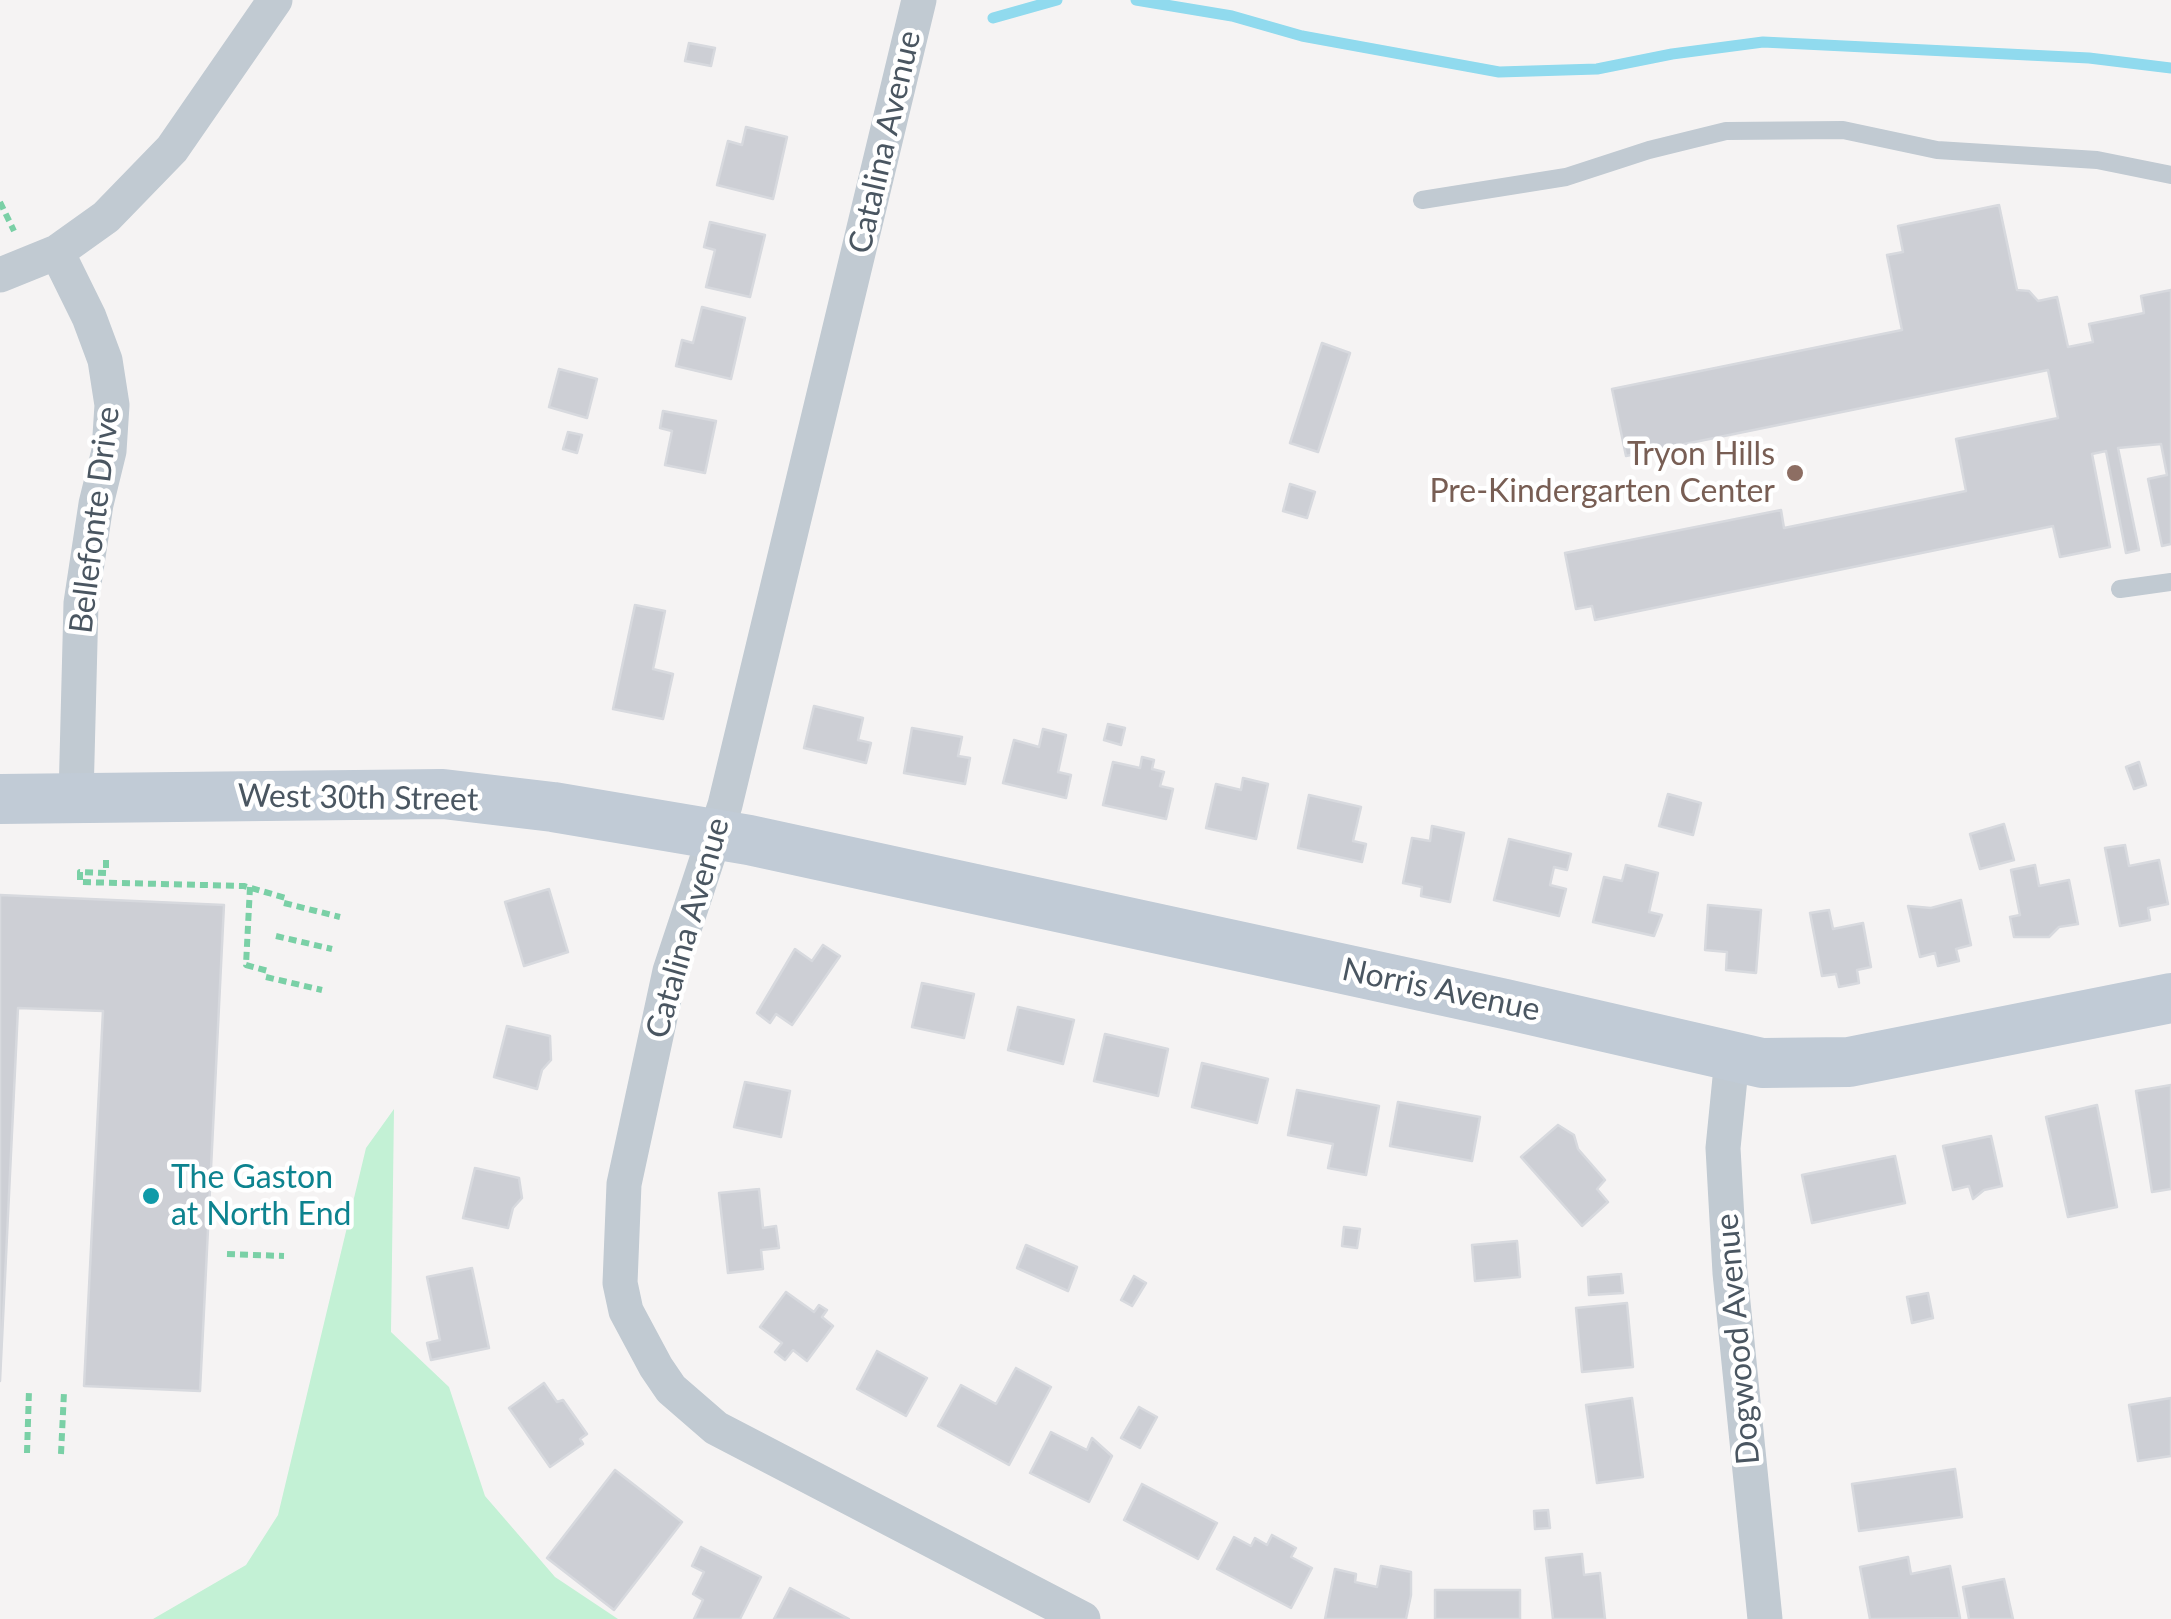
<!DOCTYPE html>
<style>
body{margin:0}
canvas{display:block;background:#f5f3f3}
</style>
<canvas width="2171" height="1619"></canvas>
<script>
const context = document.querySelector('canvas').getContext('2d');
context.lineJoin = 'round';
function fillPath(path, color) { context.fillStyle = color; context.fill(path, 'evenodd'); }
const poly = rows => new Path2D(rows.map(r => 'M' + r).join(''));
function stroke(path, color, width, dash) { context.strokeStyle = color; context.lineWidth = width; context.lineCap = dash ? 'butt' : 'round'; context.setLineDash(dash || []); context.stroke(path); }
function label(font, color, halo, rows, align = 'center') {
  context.font = font + ' Lato,sans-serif'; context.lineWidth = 9; context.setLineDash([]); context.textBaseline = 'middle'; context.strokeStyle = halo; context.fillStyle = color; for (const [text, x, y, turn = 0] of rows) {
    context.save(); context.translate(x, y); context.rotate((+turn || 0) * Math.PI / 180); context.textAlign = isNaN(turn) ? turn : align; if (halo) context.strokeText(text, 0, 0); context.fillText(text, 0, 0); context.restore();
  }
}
fillPath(poly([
 [394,1109,391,1332,449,1387,485,1496,555,1577,618,1619,153,1619,246,1565,278,1515,366,1148]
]), '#c3f1d5');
stroke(poly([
 [1136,0,1232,16,1302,36,1499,72,1597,69,1672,54,1763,42,2089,58,2171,68],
 [993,18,1057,0]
]), '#90daee', 11);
const building = poly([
 [689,43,715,48,711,66,685,61,689,43],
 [746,127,787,137,773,199,717,185,728,141,742,145,746,127],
 [1999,205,2017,290,2029,291,2038,301,2057,297,2068,347,2093,342,2089,324,2144,313,2141,296,2171,290,2171,544,2162,546,2148,479,2167,475,2161,444,2118,448,2139,550,2126,553,2106,451,2092,454,2110,547,2060,557,2053,526,1595,620,1592,606,1576,609,1565,553,1781,510,1784,528,1966,491,1956,439,2058,418,2048,370,1626,456,1612,389,1902,330,1887,255,1903,252,1898,226,1999,205],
 [710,222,765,235,750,297,706,287,715,250,704,247,710,222],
 [702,307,745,318,731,379,676,366,682,340,693,343,702,307],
 [1322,343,1350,353,1318,452,1290,443,1322,343],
 [559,369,597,379,587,418,549,407,559,369],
 [663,411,716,421,705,473,665,465,672,431,660,428,663,411],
 [568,432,582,435,577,453,563,449,568,432],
 [1290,484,1315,492,1307,518,1283,511,1290,484],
 [635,605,665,611,653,669,673,674,663,719,613,709,635,605],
 [814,706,863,718,858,740,871,743,866,763,804,748,814,706],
 [1108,724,1125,728,1121,745,1104,740,1108,724],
 [912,728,962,737,958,756,970,758,965,784,904,773,912,728],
 [1043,729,1066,735,1058,772,1071,775,1066,798,1003,783,1014,740,1039,747,1043,729],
 [1142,757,1154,760,1152,769,1164,772,1160,786,1173,789,1166,819,1103,805,1113,762,1140,768,1142,757],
 [2139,762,2146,785,2134,789,2126,767,2139,762],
 [1243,778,1268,784,1256,839,1206,828,1216,784,1241,790,1243,778],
 [1668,794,1701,803,1693,835,1659,826,1668,794],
 [1309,795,1361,807,1353,841,1366,844,1362,862,1298,848,1309,795],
 [2004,824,2014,860,1980,869,1970,834,2004,824],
 [1432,826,1464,833,1450,902,1421,896,1422,887,1403,883,1412,838,1430,841,1432,826],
 [1509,839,1571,854,1567,870,1554,867,1550,885,1566,889,1559,916,1494,900,1509,839],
 [2125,845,2129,866,2159,860,2168,904,2148,908,2150,920,2120,926,2105,848,2125,845],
 [1626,865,1658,873,1649,912,1662,915,1654,936,1593,922,1604,877,1622,881,1626,865],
 [2035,865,2039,886,2069,880,2078,924,2059,927,2049,937,2014,937,2010,917,2020,915,2011,870,2035,865],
 [549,889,568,952,524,966,505,902,549,889],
 [0,895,224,905,200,1391,84,1386,103,1011,18,1008,0,1381,0,895],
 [1961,900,1971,945,1956,949,1959,961,1938,966,1935,953,1920,957,1908,906,1931,908,1961,900],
 [1708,905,1761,910,1756,973,1726,970,1727,952,1705,950,1708,905],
 [1829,910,1833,929,1863,923,1871,967,1857,970,1859,983,1839,987,1836,974,1822,976,1810,913,1829,910],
 [823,945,840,956,792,1025,776,1014,770,1023,757,1013,795,949,812,961,823,945],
 [922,983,974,994,964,1038,912,1027,922,983],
 [1018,1007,1074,1020,1063,1064,1008,1050,1018,1007],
 [507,1026,550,1036,551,1060,542,1070,537,1089,494,1077,507,1026],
 [1105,1034,1168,1049,1158,1096,1094,1081,1105,1034],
 [1202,1063,1268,1079,1257,1123,1192,1107,1202,1063],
 [745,1082,790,1091,781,1137,734,1127,745,1082],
 [2171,1085,2171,1189,2152,1192,2136,1091,2171,1085],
 [1297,1090,1379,1106,1366,1175,1328,1168,1333,1144,1288,1135,1297,1090],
 [1398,1102,1480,1117,1472,1161,1390,1146,1398,1102],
 [2097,1105,2117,1207,2068,1217,2046,1117,2097,1105],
 [1558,1125,1574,1135,1578,1149,1605,1180,1597,1189,1608,1202,1582,1226,1521,1157,1558,1125],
 [1991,1136,2002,1186,1984,1190,1973,1199,1969,1186,1953,1190,1943,1146,1991,1136],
 [1895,1156,1905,1203,1812,1223,1802,1175,1895,1156],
 [475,1168,519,1178,522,1198,513,1208,508,1228,463,1218,475,1168],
 [759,1189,763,1228,776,1226,779,1248,761,1250,763,1269,728,1273,719,1193,759,1189],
 [1344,1227,1360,1229,1357,1248,1342,1246,1344,1227],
 [1517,1241,1520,1277,1475,1281,1472,1245,1517,1241],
 [1026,1245,1077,1267,1068,1291,1017,1268,1026,1245],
 [472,1268,489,1348,431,1360,427,1343,440,1340,427,1277,472,1268],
 [1621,1274,1623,1293,1589,1295,1588,1277,1621,1274],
 [1134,1276,1146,1283,1132,1306,1121,1300,1134,1276],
 [786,1292,814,1312,819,1305,827,1310,822,1317,833,1326,807,1361,793,1350,785,1360,775,1352,782,1343,760,1327,786,1292],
 [1928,1293,1933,1318,1912,1323,1907,1297,1928,1293],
 [1627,1303,1633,1367,1582,1372,1576,1308,1627,1303],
 [877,1351,927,1378,906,1416,857,1389,877,1351],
 [1016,1368,1051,1387,1009,1465,938,1426,961,1385,996,1404,1016,1368],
 [544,1383,557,1402,563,1400,587,1434,580,1439,583,1444,550,1467,509,1408,544,1383],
 [1632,1398,1643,1477,1597,1483,1586,1405,1632,1398],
 [2171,1398,2171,1456,2138,1461,2129,1405,2171,1398],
 [1139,1407,1157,1417,1140,1448,1121,1438,1139,1407],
 [1051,1432,1087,1450,1092,1438,1112,1456,1089,1502,1030,1473,1051,1432],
 [1955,1469,1962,1517,1859,1531,1852,1484,1955,1469],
 [615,1470,682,1522,614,1610,547,1558,615,1470],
 [1142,1484,1217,1523,1198,1559,1124,1520,1142,1484],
 [1548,1510,1550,1528,1535,1529,1534,1511,1548,1510],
 [1272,1535,1296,1548,1291,1557,1312,1568,1291,1608,1217,1569,1234,1537,1251,1546,1255,1538,1267,1545,1272,1535],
 [701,1547,761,1577,740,1619,694,1619,703,1600,693,1594,704,1572,692,1566,701,1547],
 [1582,1554,1584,1575,1600,1573,1605,1619,1553,1619,1546,1558,1582,1554],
 [1908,1557,1911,1574,1950,1566,1960,1618,1870,1619,1860,1567,1908,1557],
 [1381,1566,1411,1572,1411,1595,1406,1619,1325,1619,1335,1569,1356,1574,1355,1582,1377,1587,1381,1566],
 [2004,1579,2013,1619,1969,1619,1963,1587,2004,1579],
 [790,1588,849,1619,774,1619,790,1588],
 [1435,1590,1520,1590,1520,1619,1435,1619,1435,1590]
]);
fillPath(building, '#cdcfd5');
stroke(building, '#d7d9de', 2.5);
stroke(poly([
 [0,202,14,231],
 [106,860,106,873,80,872,80,882,244,886,286,898],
 [250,887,246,965,268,971],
 [284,903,340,917],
 [276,936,332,949],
 [266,977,322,990],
 [227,1254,284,1256],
 [27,1453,29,1390],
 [61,1454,64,1392]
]), '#7ad0a6', 6, [8, 5]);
stroke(poly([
 [1422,200,1566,177,1649,150,1726,131,1843,130,1937,150,2097,160,2171,175],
 [2120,589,2171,582]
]), '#c1cad2', 18);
stroke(poly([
 [919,0,725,805,670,971,624,1184,620,1283,626,1311,656,1367,671,1389,716,1428,1083,1619],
 [57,252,89,317,105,360,112,405,109,451,96,504,81,603,76,798],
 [0,275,57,252,106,217,172,149,275,0],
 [1732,1058,1723,1148,1730,1273,1765,1619]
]), '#c1cad2', 35);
stroke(poly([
 [0,799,443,794,553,807,749,840,1505,1004,1762,1063,1849,1062,2171,998]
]), '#c1cbd6', 50);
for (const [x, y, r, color] of [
 [1795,473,10,"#8d6e63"],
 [151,1196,10,"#0f9aa8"]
]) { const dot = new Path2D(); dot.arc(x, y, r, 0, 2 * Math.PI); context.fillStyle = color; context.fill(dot); stroke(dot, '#fff', 4); }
label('32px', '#4a5661', '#fff', [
 ["Catalina Avenue",885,142,-77],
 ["Bellefonte Drive",95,520,-83],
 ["West 30th Street",358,798,1],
 ["Catalina Avenue",688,928,-74],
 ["Norris Avenue",1441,990,12],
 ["Dogwood Avenue",1738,1339,-95]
]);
label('32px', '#785e54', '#fff', [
 ["Tryon Hills",1775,455],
 ["Pre-Kindergarten Center",1775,492]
], 'right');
label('32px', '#0d838f', '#fff', [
 ["The Gaston",171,1178],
 ["at North End",171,1215]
], 'left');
</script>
